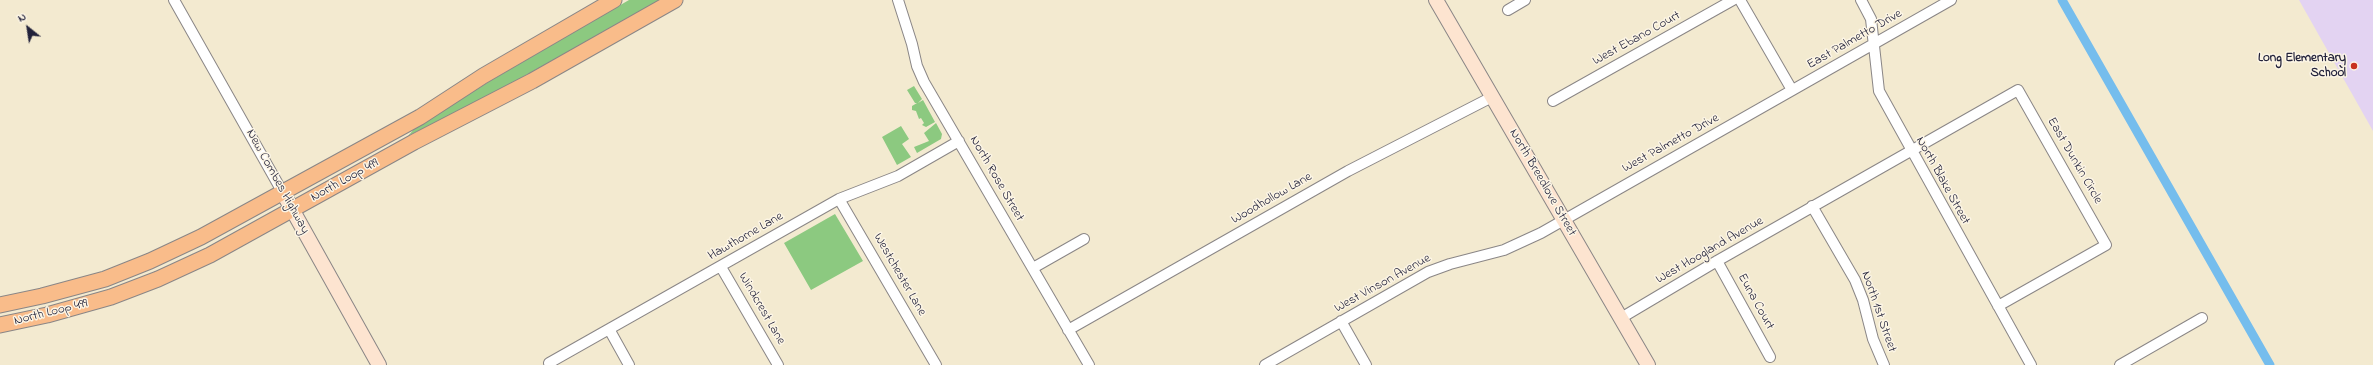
<!DOCTYPE html>
<style>
body{margin:0}
#map{position:relative;width:2373px;height:365px;overflow:hidden;background:#f3ead0;font-family:"Indie Flower",sans-serif}
canvas{display:block}
.north{position:absolute;left:8px;top:8px;width:40px;height:40px;-webkit-text-stroke:3px #fcf5e5;paint-order:stroke;rotate:330deg;font-size:11px;font-weight:700;line-height:16px;text-align:center;color:#22223b}
.north::after{content:'';display:block;margin:auto;width:14px;height:18px;background:#22223b;clip-path:polygon(50% 0,100% 100%,50% 72%,0 100%)}
</style>
<div id="map">
<canvas width="2373" height="365"></canvas>
<div class="north">N</div>
</div>
<script>
const context = document.querySelector('canvas').getContext('2d');
context.lineJoin = 'round';
function fillPath(path, color) { context.fillStyle = color; context.fill(path, 'evenodd'); }
const poly = rows => new Path2D(rows.map(r => 'M' + r).join(''));
function stroke(path, color, width, dash) { context.strokeStyle = color; context.lineWidth = width; context.lineCap = dash ? 'butt' : 'round'; context.setLineDash(dash || []); context.stroke(path); }
function label(font, color, halo, rows, align = 'center') {
  context.font = font + ' "Indie Flower",sans-serif'; context.lineWidth = 3; context.setLineDash([]); context.textBaseline = 'middle'; context.strokeStyle = halo; context.fillStyle = color; for (const [text, x, y, turn = 0] of rows) {
    context.save(); context.translate(x, y); context.rotate((+turn || 0) * Math.PI / 180); context.textAlign = isNaN(turn) ? turn : align; if (halo) context.strokeText(text, 0, 0); context.fillText(text, 0, 0); context.restore();
  }
}
fillPath(poly([
 [2299,0,2373,0,2373,131]
]), '#e3d3f2');
fillPath(poly([
 [629,0,660,0,496,92,408,136,415,128,490,81],
 [914,86,922,99,918,103,923,100,935,122,926,127,922,125,924,123,921,118,919,119,916,111,912,110,912,106,917,103,915,103,907,90],
 [936,123,942,134,941,139,917,153,914,147,929,141,924,133],
 [901,126,909,139,902,144,911,157,897,165,882,137],
 [835,214,863,261,811,290,784,243]
]), '#8cc980');
stroke(poly([
 [2062,0,2270,365]
]), '#75bded', 9);
const street = poly([
 [174,0,283,193],
 [898,0,912,44,917,66,924,82,1089,365],
 [1740,0,1792,90],
 [1861,0,1871,19,1879,91,2031,365],
 [1508,10,1525,0],
 [1553,101,1733,0],
 [839,199,936,365],
 [1812,206,1855,280,1863,300,1873,339,1884,365],
 [1717,261,1770,357],
 [721,267,778,365],
 [1033,268,1084,239],
 [1621,318,1717,261,2018,90,2106,245,1998,306],
 [1341,321,1366,365],
 [609,329,629,365],
 [1068,330,1348,171,1492,97],
 [549,363,839,199,898,176,959,141],
 [1265,365,1428,272,1450,264,1504,250,1541,233,1951,0],
 [2120,365,2202,318]
]);
const secondary = poly([
 [1436,0,1648,365],
 [283,193,379,365]
]);
const primary = poly([
 [0,305,42,296,105,279,150,261,201,237,420,117,483,76,614,0],
 [0,325,47,315,111,297,158,279,210,255,414,142,532,81,675,0]
]);
stroke(street, '#8a8686', 12);
stroke(secondary, '#8a8686', 16);
stroke(primary, '#8a8686', 17);
stroke(street, '#fff', 10);
stroke(secondary, '#fde4d0', 14);
stroke(primary, '#f9bc8a', 15);
for (const [x, y, r, color] of [
 [2354,66,4,"#c8321e"]
]) { const dot = new Path2D(); dot.arc(x, y, r, 0, 2 * Math.PI); context.fillStyle = color; context.fill(dot); stroke(dot, '#fcf5e5', 1.5); }
label('13px', '#22223b', '#fcf5e5', [
 ["West Ebano Court",1637,39,-29],
 ["East Palmetto Drive",1855,40,-30],
 ["West Palmetto Drive",1671,144,-29],
 ["East Dunkin Circle",2074,161,60],
 ["North Rose Street",996,179,60],
 ["North Loop 499",345,181,-29],
 ["North Blake Street",1942,181,61],
 ["New Combes Highway",277,182,61],
 ["North Breedlove Street",1542,183,60],
 ["Woodhollow Lane",1272,199,-30],
 ["Hawthorne Lane",746,237,-30],
 ["West Hoogland Avenue",1710,251,-30],
 ["Westchester Lane",899,275,60],
 ["West Vinson Avenue",1383,284,-29],
 ["Euna Court",1755,302,61],
 ["Windcrest Lane",761,309,60],
 ["North 1st Street",1878,312,71],
 ["North Loop 499",51,313,-14]
]);
label('bold 13px', '#22223b', '#fcf5e5', [
 ["Long Elementary",2346,59],
 ["School",2346,74]
], 'right');
</script>
